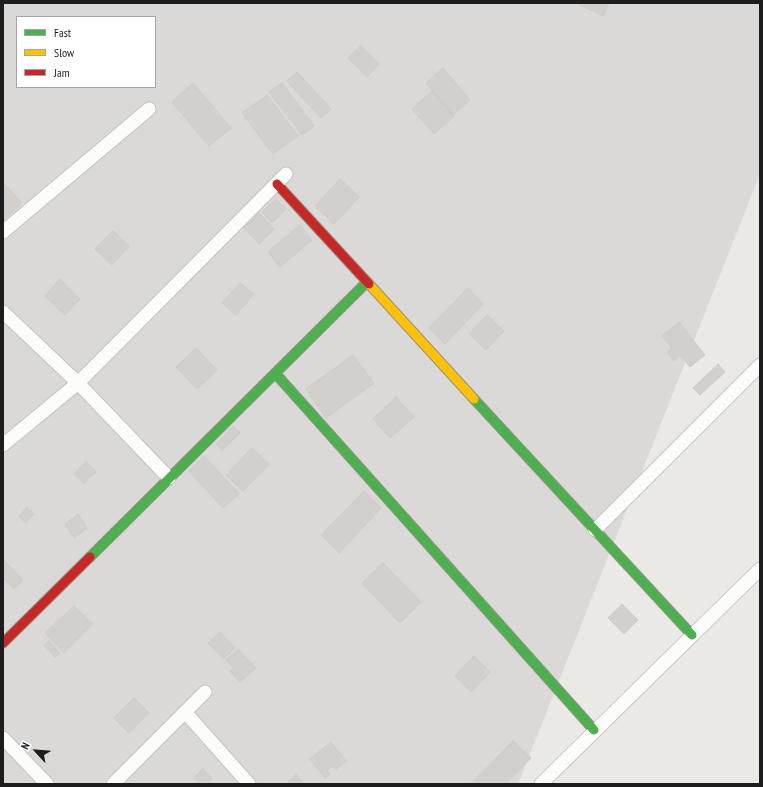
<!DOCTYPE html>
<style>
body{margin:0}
#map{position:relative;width:763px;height:787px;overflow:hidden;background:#ebe9e6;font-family:"PT Sans Narrow",sans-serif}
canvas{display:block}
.frame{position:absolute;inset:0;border:4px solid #1d1d1d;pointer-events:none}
.legend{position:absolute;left:16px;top:16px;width:140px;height:72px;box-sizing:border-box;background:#fff;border:1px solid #a5a5a5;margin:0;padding:5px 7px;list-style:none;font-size:12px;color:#1d1d1d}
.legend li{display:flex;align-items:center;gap:8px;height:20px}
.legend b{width:20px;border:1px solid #a5a5a5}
.north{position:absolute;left:16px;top:731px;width:40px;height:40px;-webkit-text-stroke:3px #fff;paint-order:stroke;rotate:296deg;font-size:11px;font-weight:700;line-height:16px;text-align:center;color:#1d1d1d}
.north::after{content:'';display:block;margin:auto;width:14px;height:18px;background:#1d1d1d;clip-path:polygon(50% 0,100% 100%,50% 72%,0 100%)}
</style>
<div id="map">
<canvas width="763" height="787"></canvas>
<div class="frame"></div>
<ul class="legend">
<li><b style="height:5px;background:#4caf50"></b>Fast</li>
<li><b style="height:5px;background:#ffc107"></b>Slow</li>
<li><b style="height:5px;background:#c62828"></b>Jam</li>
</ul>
<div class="north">N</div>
</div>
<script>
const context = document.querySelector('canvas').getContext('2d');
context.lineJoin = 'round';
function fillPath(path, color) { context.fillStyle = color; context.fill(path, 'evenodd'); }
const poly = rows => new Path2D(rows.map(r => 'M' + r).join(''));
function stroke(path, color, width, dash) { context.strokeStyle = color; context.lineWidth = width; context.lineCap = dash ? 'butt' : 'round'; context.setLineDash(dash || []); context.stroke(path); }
fillPath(poly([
 [3,3,760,3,760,174,518,784,3,784],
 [17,17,155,17,155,87,17,87]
]), '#dad9d7');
const building = poly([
 [576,3,609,3,603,16,576,3],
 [361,46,379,64,367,77,348,58,361,46],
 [443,68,470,100,453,115,426,83,443,68],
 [297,72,331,109,321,118,287,81,297,72],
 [193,83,231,128,209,146,172,102,193,83],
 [282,83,314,126,302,135,269,92,282,83],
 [432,91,454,116,434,134,412,109,432,91],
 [267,95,298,136,273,154,242,113,267,95],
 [340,179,359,197,334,224,315,206,340,179],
 [3,182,22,203,4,220,3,219,3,182],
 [276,199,286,209,272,223,262,212,276,199],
 [259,213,274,229,259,244,244,228,259,213],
 [300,225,312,240,280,267,268,252,300,225],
 [113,231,129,246,112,265,95,249,113,231],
 [60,279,80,299,65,315,45,296,60,279],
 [240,283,254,294,236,315,222,303,240,283],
 [468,288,483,304,445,344,429,328,468,288],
 [487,315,504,331,486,350,469,334,487,315],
 [679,322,705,355,690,367,680,355,674,361,667,352,672,348,662,336,679,322],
 [196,348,217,370,197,389,176,367,196,348],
 [353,355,374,383,326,418,306,389,353,355],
 [718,364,725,372,700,395,693,388,718,364],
 [396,397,414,417,390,438,373,419,396,397],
 [233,426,240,433,222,451,216,444,233,426],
 [252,448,269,464,243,491,226,475,252,448],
 [204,456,239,494,223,508,189,471,204,456],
 [86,461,96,472,84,483,74,474,86,461],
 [364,491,381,508,339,553,321,535,364,491],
 [27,507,34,514,26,523,19,517,27,507],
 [78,514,87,528,74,538,65,524,78,514],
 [3,559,23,580,14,589,3,577,3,559],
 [383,563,421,602,400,623,362,583,383,563],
 [622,604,638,620,624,634,608,618,622,604],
 [74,606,93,624,64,653,45,633,74,606],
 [220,632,235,648,224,659,208,643,220,632],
 [49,641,60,653,55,657,44,645,49,641],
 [238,649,256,668,240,682,230,671,234,668,226,660,238,649],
 [474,656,490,672,471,692,455,676,474,656],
 [134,698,149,713,129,733,114,718,134,698],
 [513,741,531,758,506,784,471,784,513,741],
 [331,742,346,761,336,769,333,766,327,770,330,774,325,778,310,759,331,742],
 [203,769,212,779,209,782,211,784,200,784,194,778,203,769],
 [296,775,304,784,290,784,288,782,296,775]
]);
fillPath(building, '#d2cfcd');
stroke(building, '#cecbc7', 1);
const street = poly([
 [3,232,149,109],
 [3,312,78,383,169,478],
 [3,445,78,383,286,174],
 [595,530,760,365],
 [185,712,249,784],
 [3,738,47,784],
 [113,784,205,692],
 [541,784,760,569]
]);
const fast = poly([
 [275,373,594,730],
 [474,399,692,635],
 [90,557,367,282]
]);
const slow = poly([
 [369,284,474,399]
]);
const jam = poly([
 [277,184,369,284],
 [3,643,90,557]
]);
stroke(street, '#c4c3c2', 15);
stroke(fast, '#92947f', 11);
stroke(slow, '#92947f', 11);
stroke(jam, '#92947f', 11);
stroke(street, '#fcfcfb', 13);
stroke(fast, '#4caf50', 9);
stroke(slow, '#ffc107', 9);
stroke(jam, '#c62828', 9);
</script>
